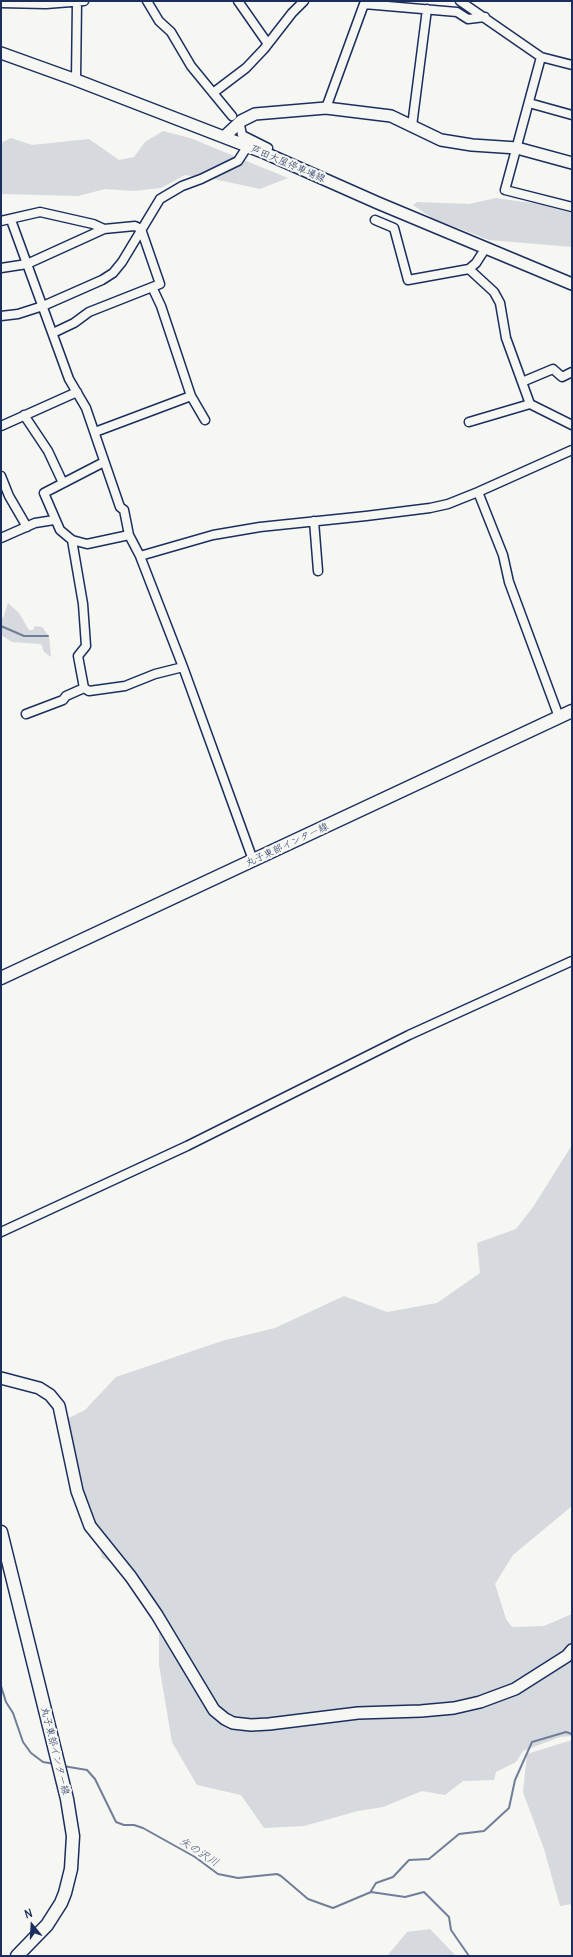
<!DOCTYPE html>
<meta charset="utf-8">
<style>
body{margin:0}
#map{position:relative;width:573px;height:1957px;overflow:hidden;background:#f6f6f2;font-family:Delius,sans-serif}
canvas{display:block}
.frame{position:absolute;inset:0;border:2px solid #1b2f5e;pointer-events:none}
.north{position:absolute;left:12px;top:1905px;width:40px;height:40px;-webkit-text-stroke:3px #f6f6f2;paint-order:stroke;rotate:342deg;font-size:11px;font-weight:700;line-height:16px;text-align:center;color:#1b2f5e}
.north::after{content:'';display:block;margin:auto;width:14px;height:18px;background:#1b2f5e;clip-path:polygon(50% 0,100% 100%,50% 72%,0 100%)}
</style>
<div id="map">
<canvas width="573" height="1957"></canvas>
<div class="frame"></div>
<div class="north">N</div>
</div>
<script>
const context = document.querySelector('canvas').getContext('2d');
context.lineJoin = 'round';
function fillPath(path, color) { context.fillStyle = color; context.fill(path, 'evenodd'); }
const poly = rows => new Path2D(rows.map(r => 'M' + r).join(''));
function stroke(path, color, width, dash) { context.strokeStyle = color; context.lineWidth = width; context.lineCap = dash ? 'butt' : 'round'; context.setLineDash(dash || []); context.stroke(path); }
function label(font, color, halo, rows, align = 'center') {
  context.font = font + ' Delius,"Klee One",sans-serif'; context.lineWidth = 4; context.setLineDash([]); context.textBaseline = 'middle'; context.strokeStyle = halo; context.fillStyle = color; for (const [text, x, y, turn = 0] of rows) {
    context.save(); context.translate(x, y); context.rotate((+turn || 0) * Math.PI / 180); context.textAlign = isNaN(turn) ? turn : align; if (halo) context.strokeText(text, 0, 0); context.fillText(text, 0, 0); context.restore();
  }
}
fillPath(poly([
 [163,131,190,138,288,178,260,189,214,179,185,175,161,188,133,191,105,189,78,196,1,194,1,143,11,138,32,145,89,139,119,160,134,157,145,142],
 [496,198,538,204,572,213,572,247,489,240,432,218,413,205,417,202,469,204],
 [8,603,19,613,29,630,33,630,35,626,42,627,49,636,51,657,44,652,41,644,12,642,1,635,1,617,3,618],
 [572,1145,572,1506,513,1555,495,1584,506,1619,512,1627,544,1626,572,1614,572,1736,560,1737,523,1751,516,1762,496,1772,494,1780,463,1781,445,1795,422,1791,383,1807,358,1811,304,1826,264,1828,241,1795,197,1785,172,1742,159,1665,159,1606,136,1572,102,1558,91,1512,81,1484,63,1421,85,1410,116,1377,222,1341,275,1328,344,1296,387,1312,437,1303,480,1273,477,1243,516,1229,533,1207],
 [572,1740,572,1904,560,1906,544,1849,523,1792,527,1754],
 [430,1929,456,1956,387,1956,407,1932]
]), '#d6d9dd');
stroke(poly([
 [1,626,24,636,48,636],
 [1,1686,6,1702,13,1713,23,1742,31,1753,43,1762,55,1764],
 [63,1766,87,1770,95,1779,116,1822,124,1825,134,1825,143,1828,195,1857,218,1874,238,1878,277,1874,281,1876,308,1899,333,1908,371,1892,405,1897,424,1892,449,1917,451,1930,469,1956],
 [371,1891,376,1883,393,1877,409,1860,429,1859,459,1834,484,1831,509,1808,515,1780,532,1742,566,1732,572,1734]
]), '#717e99', 2);
const street = poly([
 [147,1,159,21,171,32,191,66,232,116],
 [238,1,268,44],
 [460,1,541,57,572,65],
 [1,3,46,4,84,1],
 [541,57,505,190,572,207],
 [76,80,77,2],
 [213,93,246,68,264,49,292,13,304,1],
 [529,103,572,115],
 [326,108,364,4,457,12,468,19,485,17],
 [240,125,242,135,268,148,265,153],
 [412,126,427,9],
 [11,220,69,379,86,408,120,507,124,510,129,535,140,556,183,667,253,860],
 [375,220,394,228,408,280,469,269,476,263,485,249],
 [1,221,40,212,93,224,104,229],
 [1,268,27,264,104,229,135,226,141,229,160,284,89,312,74,323,53,333],
 [469,269,494,292,500,303,506,338,530,404,469,422],
 [153,289,161,306,191,396,205,420],
 [1,316,18,314,43,306,102,280,113,273,122,262,160,199,182,186,201,179,238,161,247,147],
 [522,382,553,369,562,377,572,372],
 [530,404,572,425],
 [24,415,48,451,63,483],
 [1,426,77,392],
 [95,432,191,396],
 [104,462,44,493,60,530,72,540,87,544,129,535],
 [1,476,9,496,27,527],
 [478,492,503,555,509,582,559,717],
 [314,521,318,571],
 [1,538,35,523,54,520],
 [72,540,83,604,86,646,78,656,84,688],
 [140,556,213,535,260,527,366,516,430,508,448,504,478,492,572,450],
 [26,714,63,700,66,696,84,688,89,691,125,686,155,674,183,667],
 [1,1232,187,1146,409,1035,572,961]
]);
const secondary = poly([
 [1,53,76,80,265,153,378,203,572,284],
 [224,137,241,121,255,114,326,108,391,116,441,140,472,145,517,148,572,163],
 [1,1378,39,1388,50,1395,59,1406,77,1491,90,1526,131,1577,157,1615,214,1710,225,1719,233,1723,251,1725,269,1724,358,1713,421,1711,454,1708,480,1702,515,1689,567,1656,572,1650]
]);
const primary = poly([
 [1,978,572,711],
 [1,1532,67,1799,73,1836,71,1869,65,1893,61,1903,47,1925,17,1956]
]);
stroke(street, '#1b2f5e', 11);
stroke(secondary, '#1b2f5e', 14);
stroke(primary, '#1b2f5e', 15);
stroke(street, '#f6f6f2', 8);
stroke(secondary, '#f6f6f2', 11);
stroke(primary, '#f6f6f2', 12);
label('10px', '#1b2f5e', '#f6f6f2', [
 ["芦田大屋停車場線",288,164,23],
 ["丸子東部インター線",287,845,-25],
 ["丸子東部インター線",55,1751,76]
]);
label('italic 11px', '#46567b', '#f6f6f2', [
 ["矢の沢川",199,1852,33]
]);
</script>
